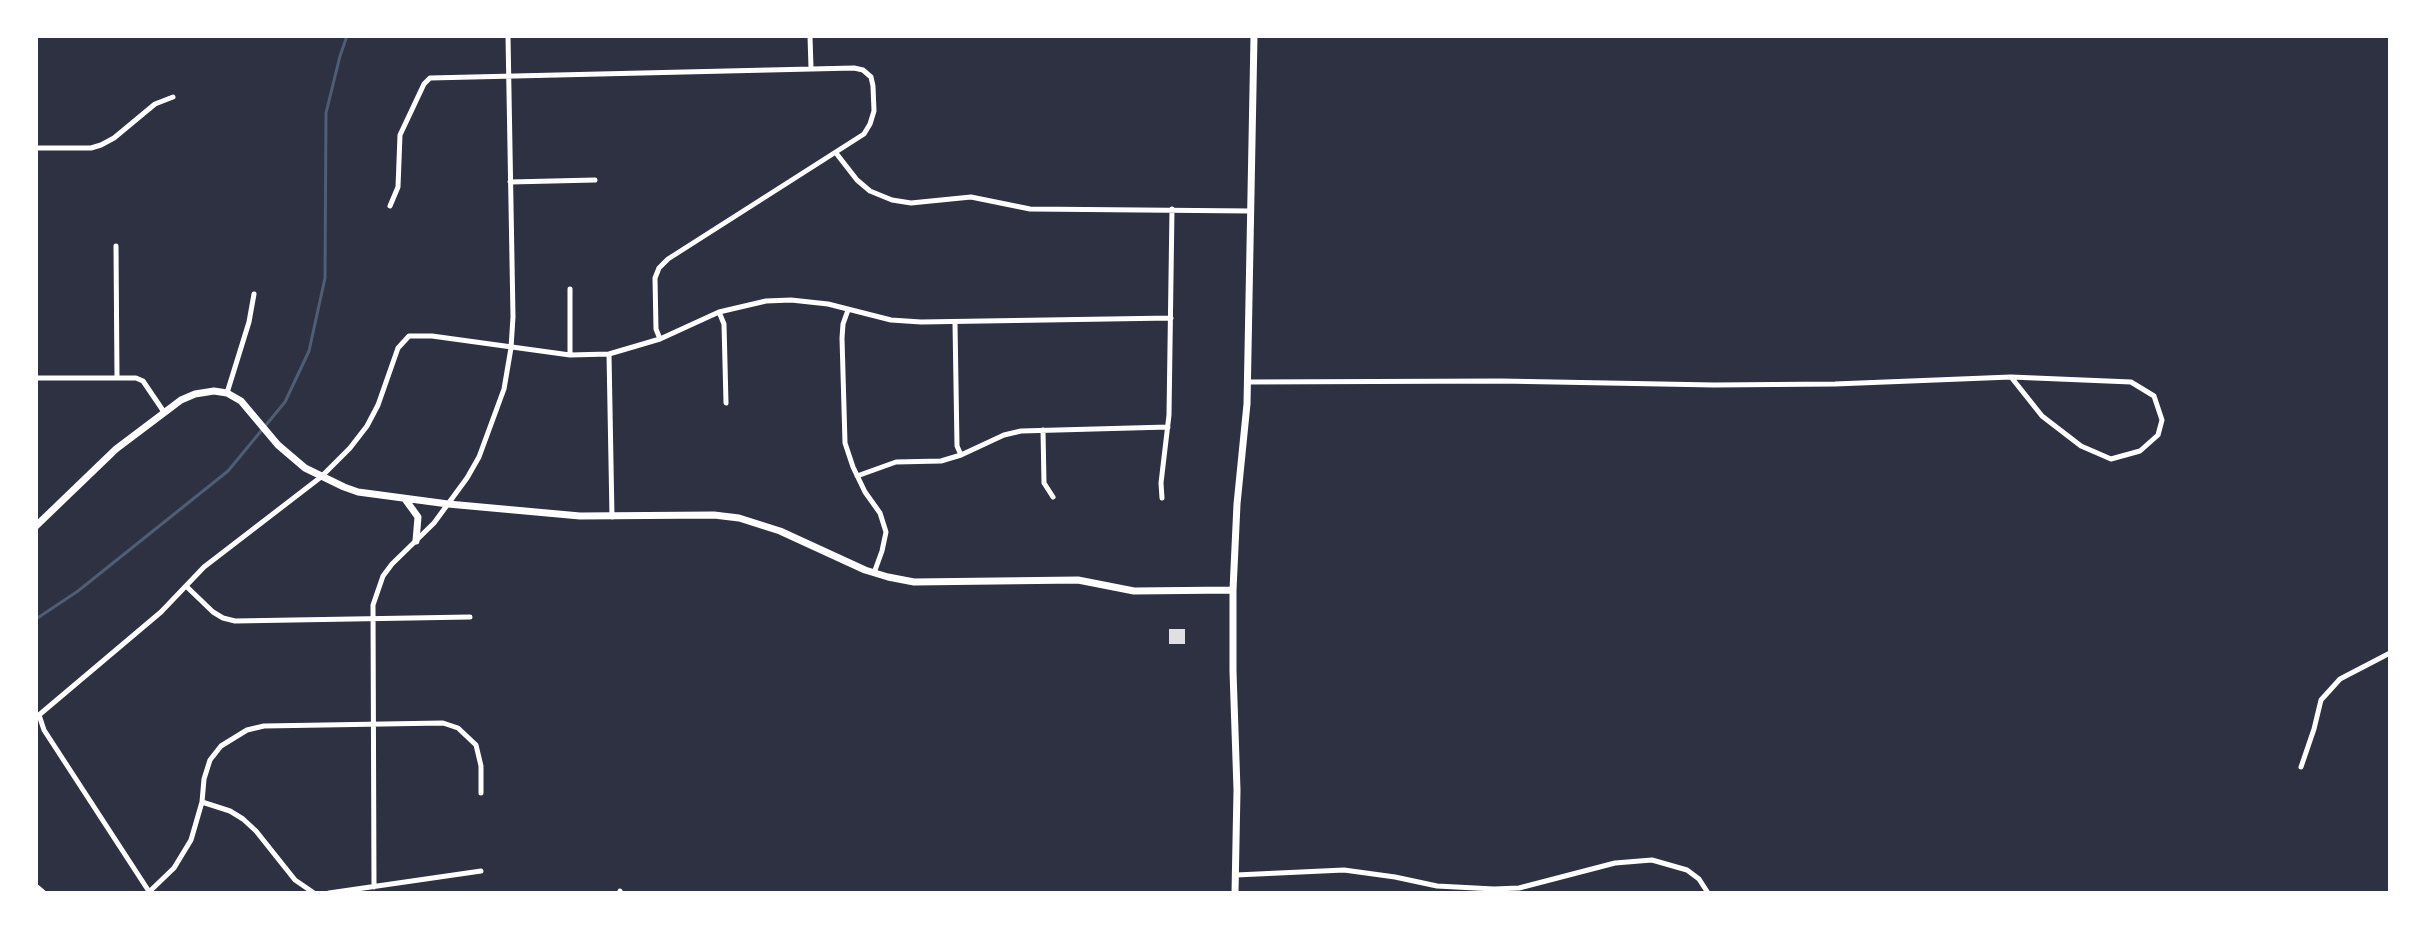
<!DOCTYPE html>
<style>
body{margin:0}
#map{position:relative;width:2426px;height:929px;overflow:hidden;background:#2d3142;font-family:Figtree,sans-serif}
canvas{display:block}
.frame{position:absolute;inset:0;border:38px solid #fff;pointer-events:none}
</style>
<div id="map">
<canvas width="2426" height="929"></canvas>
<div class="frame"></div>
</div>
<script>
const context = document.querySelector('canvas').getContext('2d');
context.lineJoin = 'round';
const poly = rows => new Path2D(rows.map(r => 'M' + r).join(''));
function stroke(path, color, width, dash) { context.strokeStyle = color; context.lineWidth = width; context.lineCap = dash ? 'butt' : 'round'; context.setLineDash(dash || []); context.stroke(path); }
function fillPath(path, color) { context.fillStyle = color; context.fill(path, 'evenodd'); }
stroke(poly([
 [36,619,78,591,228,471,285,402,309,351,325,278,326,113,340,56,347,36]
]), '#4f5d75', 3);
fillPath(poly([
 [1169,629,1185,629,1185,644,1169,644]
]), '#e0e0e3');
stroke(poly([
 [810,36,811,68],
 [36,148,91,148,101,145,114,138,155,104,173,97],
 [836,153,857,180,870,191,892,200,911,203,971,197,1030,209,1251,211],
 [510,182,595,180],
 [390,206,398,187,400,135,424,84,430,78,854,68,863,70,871,77,873,86,874,111,870,124,864,134,668,259,659,268,655,278,656,329,660,339],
 [116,246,117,378],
 [848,310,843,324,842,338,845,443,853,467,865,492,880,513,886,532,882,551,874,573],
 [719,312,724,324,726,403],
 [955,323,957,446,961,455],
 [609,354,612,517],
 [570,355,570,289],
 [36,378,136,378,143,381,164,412],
 [1248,382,1501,381,1714,385,1835,384,2011,377,2042,416,2081,446,2111,459,2140,451,2158,435,2162,420,2154,396,2131,382,2011,377],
 [227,393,249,322,254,294],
 [1043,430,1044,483,1053,497],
 [857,476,896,462,941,461,961,455,1004,435,1021,431,1168,427],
 [1162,498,1161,483,1169,415,1172,209],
 [186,586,213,612,223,618,235,621,470,617],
 [2301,767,2314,729,2321,700,2340,679,2390,653],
 [202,802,230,811,243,819,256,831,295,880,314,893],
 [1236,875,1344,870,1395,877,1437,886,1494,889,1519,888,1615,863,1652,860,1687,870,1699,879,1708,893],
 [374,887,373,605,383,576,392,564,434,523,467,478,479,457,504,389,511,348,513,317,508,36],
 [148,893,174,868,191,840,202,802,204,779,210,760,221,746,247,730,264,726,443,723,458,728,476,745,481,766,481,793],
 [150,893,44,730,39,715,161,612,204,567,321,477,350,448,367,426,378,405,398,348,409,336,432,336,570,355,609,354,660,339,719,312,766,301,791,300,828,304,891,320,921,322,1171,318],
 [329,893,481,871],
 [619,893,620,891]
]), '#fff', 5);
stroke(poly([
 [405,499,418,517,416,541],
 [36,526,116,449,181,400,195,394,214,391,227,393,241,401,278,445,305,468,344,487,358,492,448,504,580,516,714,515,739,518,780,531,865,570,888,577,914,582,1078,580,1134,591,1233,590],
 [1235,893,1237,790,1233,671,1233,590,1237,504,1247,404,1254,36]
]), '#fff', 7);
stroke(poly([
 [36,888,42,893]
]), '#fff', 8);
</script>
